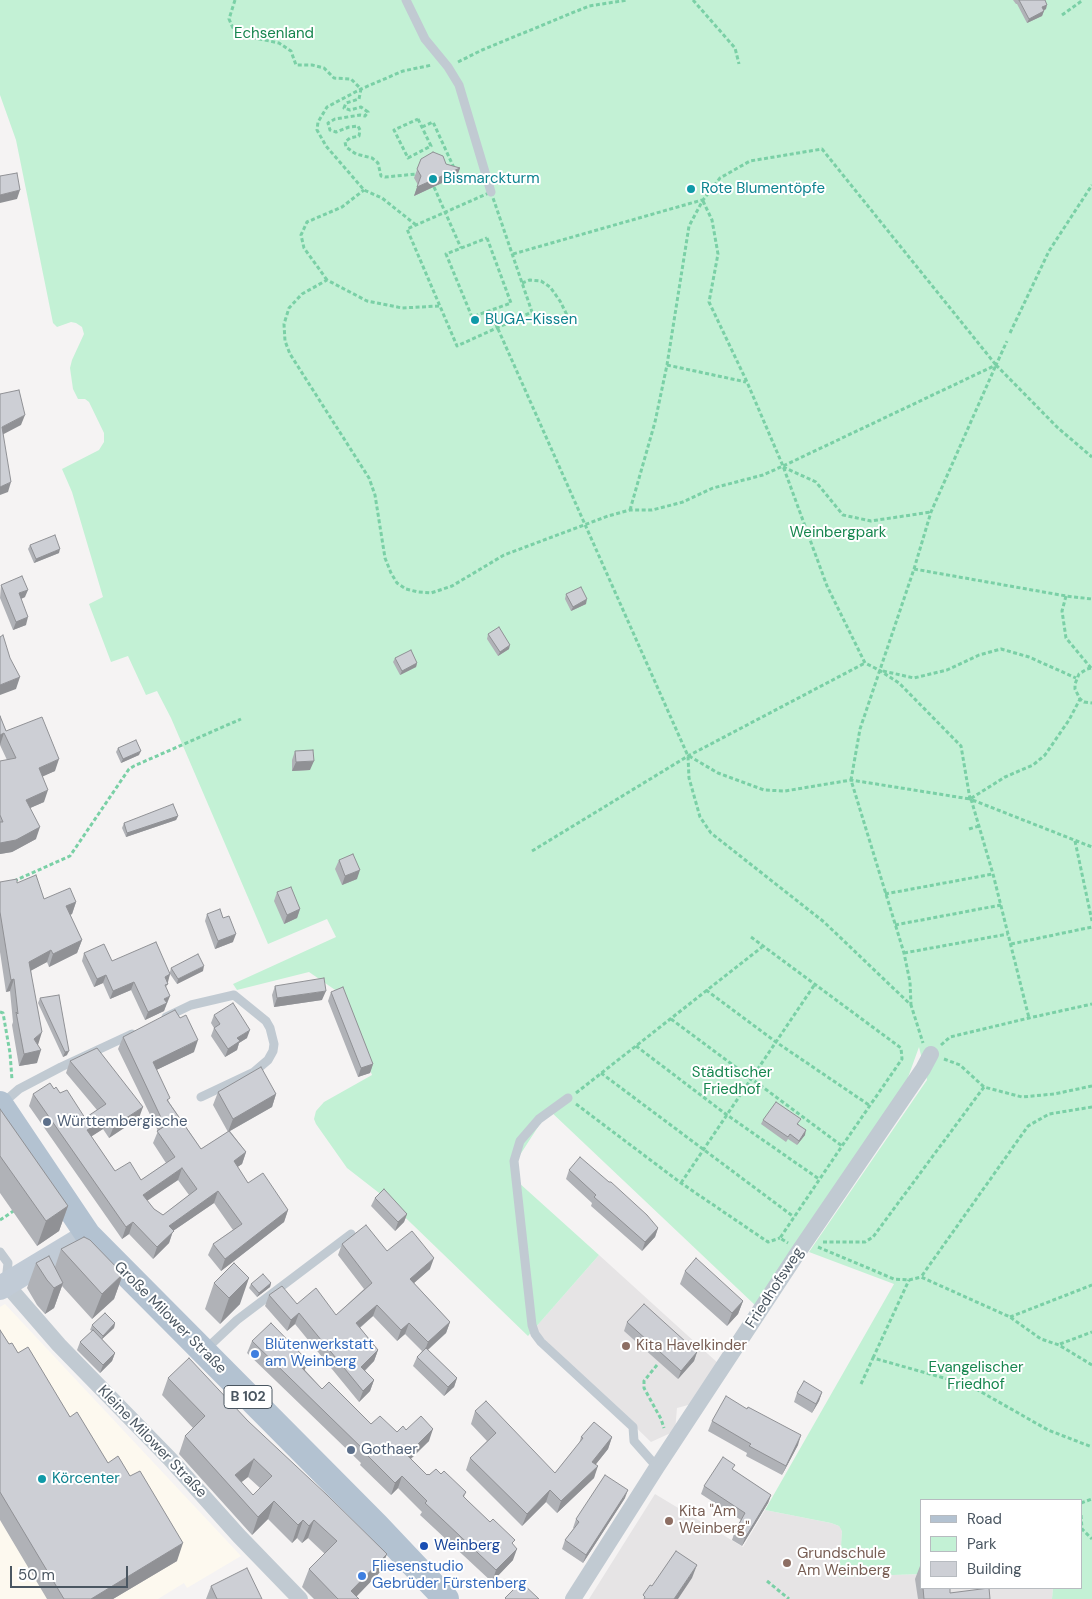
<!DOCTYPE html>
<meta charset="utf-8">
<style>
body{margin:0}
#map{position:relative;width:1092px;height:1599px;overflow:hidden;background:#f5f3f3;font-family:"DM Sans",sans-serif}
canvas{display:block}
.legend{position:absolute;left:920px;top:1499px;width:162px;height:90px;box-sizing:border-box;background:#fff;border:1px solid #b7bbc0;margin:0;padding:6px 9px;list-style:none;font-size:15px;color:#4a5661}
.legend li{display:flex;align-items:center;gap:10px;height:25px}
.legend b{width:25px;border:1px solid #b7bbc0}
.scale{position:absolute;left:10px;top:1566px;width:118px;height:22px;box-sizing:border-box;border:2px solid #4a5661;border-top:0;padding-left:6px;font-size:15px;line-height:18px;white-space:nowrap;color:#4a5661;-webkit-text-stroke:4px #fff;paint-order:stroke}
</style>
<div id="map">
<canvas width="1092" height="1599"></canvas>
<ul class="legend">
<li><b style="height:6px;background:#b3c2d1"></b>Road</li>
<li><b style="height:14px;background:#c3f1d5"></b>Park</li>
<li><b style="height:14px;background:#cdcfd5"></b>Building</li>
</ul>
<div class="scale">50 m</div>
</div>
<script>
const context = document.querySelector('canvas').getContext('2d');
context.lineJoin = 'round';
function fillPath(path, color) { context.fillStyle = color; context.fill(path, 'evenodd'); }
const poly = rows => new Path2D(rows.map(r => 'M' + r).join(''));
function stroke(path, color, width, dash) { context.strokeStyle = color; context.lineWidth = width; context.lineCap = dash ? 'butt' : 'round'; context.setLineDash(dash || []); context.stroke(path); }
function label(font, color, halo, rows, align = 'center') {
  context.font = font + ' "DM Sans",sans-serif'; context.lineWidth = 4; context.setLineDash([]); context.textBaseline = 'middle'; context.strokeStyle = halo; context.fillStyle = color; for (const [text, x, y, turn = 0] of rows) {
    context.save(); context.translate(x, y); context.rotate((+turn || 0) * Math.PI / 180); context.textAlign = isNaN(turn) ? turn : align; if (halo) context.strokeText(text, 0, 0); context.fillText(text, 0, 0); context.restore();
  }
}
fillPath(poly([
 [5,1304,241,1556,187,1588,184,1583,158,1599,0,1599,0,1307]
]), '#fdf9ef');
fillPath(poly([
 [599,1255,719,1364,692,1404,677,1408,675,1431,651,1442,534,1329],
 [655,1494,743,1547,765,1510,831,1523,839,1526,842,1530,840,1577,921,1574,921,1588,1053,1588,1052,1599,589,1599]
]), '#e6e4e5');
fillPath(poly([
 [0,0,1092,0,1092,1599,1052,1599,1053,1588,1081,1588,1081,1500,921,1500,921,1574,839,1577,842,1531,839,1526,831,1523,765,1510,894,1284,809,1252,927,1080,919,1047,906,1083,756,1306,549,1110,516,1161,518,1182,599,1255,528,1336,383,1196,347,1168,316,1124,314,1119,316,1111,324,1102,372,1075,341,994,309,972,237,990,233,984,336,937,327,919,268,944,171,718,157,691,146,695,128,656,111,662,89,604,103,597,72,492,62,469,99,450,104,442,104,433,89,402,85,399,78,399,73,389,70,368,72,360,84,334,82,327,76,323,71,322,57,327,53,323,16,140,0,95]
]), '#c3f1d5');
stroke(poly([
 [235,0,229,19,233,28,240,35,279,43,291,51,296,65,312,65,324,68,334,78,351,79,361,89,359,99,346,103,344,108,350,110,361,107,368,112,365,116,360,115,335,119,328,123,330,130,336,132,349,127,358,126,360,130,359,136,350,138,345,142,346,147,356,154,372,158,378,163,381,176,385,177,416,174],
 [693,0,735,48,739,64],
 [1062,15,1083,0],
 [458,62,482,50,589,6,628,0],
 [418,119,431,146,408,158,394,130,418,119],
 [422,127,433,122,454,168,453,168],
 [434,187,461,248],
 [491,192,532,312,457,346,407,229,491,192],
 [703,201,712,220,718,254,709,302,747,382,783,466,827,586,865,663,879,670,899,683,961,746,970,799,1092,847],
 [416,225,382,198,364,190,326,146,317,130,318,122,327,107,361,89,403,71,432,65],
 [487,238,511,303,472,317,446,254,487,238],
 [513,254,702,200],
 [327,280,304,248,301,235,307,222,342,207,364,190],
 [522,283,530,280,541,281,550,287,560,301,572,325],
 [439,306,402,308,367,301,327,280,302,294,289,308,284,324,285,341,290,354,369,478,375,495,385,558,391,573,397,583,406,589,418,592,431,593,452,586,504,555,608,516,630,510,652,510,683,502,713,488,763,475,783,466,996,365,1007,341],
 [490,311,688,756,689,778,700,817,711,833,824,922,911,1005,923,1043],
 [1010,333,1049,251,1092,185],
 [667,365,746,382],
 [996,365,1058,428,1092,457],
 [783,467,816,482,843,515,871,521,931,512],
 [630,510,655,422,667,365,689,226,703,200,720,178,750,161,822,149,996,365,931,512,914,569,860,729,851,780,904,953,910,982,911,1005],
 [914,569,1066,596,1092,599],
 [1066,596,1062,611,1066,638,1091,668],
 [1091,668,1087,669,1079,674,1075,684,1075,689,1080,699,1084,702,1092,703],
 [883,671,914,678,947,670,979,655,1001,649,1029,657,1076,678],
 [689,756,718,773,764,790,785,791,851,780,970,799,1005,777,1033,765,1045,755,1069,720,1080,699],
 [971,799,993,874,1029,1018],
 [969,829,979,826],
 [1075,841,1092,921],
 [532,851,688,756,865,663],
 [14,881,70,856,129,769,134,766,241,719],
 [885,894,993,874],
 [895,925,1001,905],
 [751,937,901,1048,902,1059,842,1146,780,1238,788,1243],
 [1011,944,1092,927],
 [904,953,1008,934],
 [706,990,776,1042,869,1105],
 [0,1012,3,1013,10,1053,12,1080],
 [671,1019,842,1146],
 [941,1045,950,1037,1029,1018,1092,1004],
 [636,1046,727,1115,819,1179],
 [944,1059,960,1065,984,1087,1022,1097,1054,1094,1092,1086],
 [601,1073,794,1217],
 [576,1093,762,947],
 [576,1104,681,1183,768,1242,780,1238],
 [1092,1107,1049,1114,1028,1126,921,1277,1010,1317,1041,1339,1059,1345,1092,1365],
 [681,1183,815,984],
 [0,1220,15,1210],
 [823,1242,865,1242,873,1237,984,1087],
 [818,1247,894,1279,909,1280,921,1277],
 [1010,1317,1092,1285],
 [1060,1344,1092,1332],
 [873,1358,909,1280],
 [657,1365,644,1381,644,1388,661,1419,664,1428],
 [861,1384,873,1358,969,1385,1048,1430,1092,1447],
 [1081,1503,1092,1499],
 [1081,1515,1082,1529,1092,1539],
 [767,1581,789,1599]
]), '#7ad0a6', 3, [4, 2.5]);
stroke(poly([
 [406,0,425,39,448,67,459,85,491,192],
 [166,1017,191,1005,234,995,266,1021,270,1028,274,1044,273,1051,268,1060,254,1072,201,1097],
 [568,1098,539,1119,520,1141,514,1161,532,1325,535,1334,541,1342,633,1427,634,1441,657,1467],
 [3,1103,19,1089,61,1067,132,1034],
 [0,1252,8,1263,6,1281],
 [205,1350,237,1320,351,1234]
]), '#c1cad2', 9);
stroke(poly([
 [6,1284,59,1345,170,1459,239,1536,300,1599],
 [573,1599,657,1467,799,1251,923,1069,931,1054]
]), '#c1cad2', 16);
stroke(poly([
 [0,1288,88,1235]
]), '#c1cbd6', 24);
stroke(poly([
 [0,1104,88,1235,377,1526,446,1599]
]), '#b3c2d1', 26);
fillPath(poly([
 [1013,0,1045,0,1046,9,1044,10,1042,16,1027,23,1017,4,1016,4],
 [421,159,460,168,457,176,414,196,418,185,414,178],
 [30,545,59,553,34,563,28,549],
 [1,585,25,597,21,599,26,625,13,630,0,598],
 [566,594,586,604,571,611,565,599],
 [488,634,509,649,498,656,487,639],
 [395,658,417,663,416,667,400,675,393,662],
 [0,716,6,731,55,771,42,776,44,802,30,808,36,839,12,852,0,854,0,761,7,760,0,745],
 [118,748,139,755,121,763,116,752],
 [295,751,310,770,292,771,292,760],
 [178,816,176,820,126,837,122,828,124,823],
 [339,860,357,879,342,885,335,869],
 [0,882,17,883,44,899,76,902,72,914,70,915,82,940,77,953,49,967,47,962,31,970,38,1045,37,1063,19,1066,12,1025,13,1022,10,991,6,992,0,952],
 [277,892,300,909,297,918,284,924,274,901],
 [207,914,233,942,215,949,205,921],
 [84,953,112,961,170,972,171,968,203,971,177,984,170,974,167,982,168,984,166,987,167,1004,166,1004,164,1011,145,1020,131,990,110,999,103,983,94,987,82,961],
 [275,986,322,1000,274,1007,272,995],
 [331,992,373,1064,370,1073,358,1077,328,1001],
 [40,998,67,1055,63,1057,38,1003],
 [214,1015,247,1038,239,1043,237,1050,225,1057,211,1036,214,1028,211,1023],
 [123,1037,194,1052,156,1070,169,1102,201,1149,228,1132,213,1105,218,1092,276,1094,272,1107,230,1131,246,1152,242,1164,237,1167,248,1183,288,1210,284,1222,221,1271,208,1255,213,1244,233,1230,214,1203,173,1231,169,1243,153,1259,129,1234,122,1239,29,1106,33,1094,54,1089,60,1093,85,1118,97,1110,66,1073,70,1061,139,1118,109,1138,103,1129,91,1136,115,1171,141,1180,166,1163,153,1143,158,1131,118,1049],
 [178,1180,189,1195,163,1215,154,1209,147,1201],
 [0,1109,68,1206,59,1231,37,1246,0,1193],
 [763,1120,799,1124,799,1125,805,1135,797,1145,788,1139,786,1142,761,1124],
 [569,1170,658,1228,655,1237,642,1251,591,1206,592,1203,566,1179],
 [375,1198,407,1214,404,1222,395,1231,371,1206],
 [342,1244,387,1251,430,1269,414,1283,450,1322,446,1333,428,1350,457,1378,454,1387,444,1396,413,1366,417,1357,422,1351,405,1334,397,1341,373,1316,360,1328,378,1350,374,1361,365,1371,374,1380,370,1391,359,1402,295,1324,287,1331,265,1306,269,1295,336,1315,364,1289,338,1255],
 [61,1249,123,1274,114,1299,92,1319,62,1286,54,1308,45,1314,37,1305,27,1288,36,1263,55,1267],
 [685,1271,743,1301,738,1314,727,1326,680,1284],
 [214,1283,240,1304,220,1324,205,1309],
 [271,1283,270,1287,257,1297,249,1288,251,1284],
 [627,1322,697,1352,694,1361,678,1379,624,1331],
 [115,1323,114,1328,102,1339,115,1353,112,1361,100,1373,77,1350,80,1342,92,1331,90,1330,92,1325],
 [0,1330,9,1344,18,1353,108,1463,177,1561,113,1599,47,1599,0,1520],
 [252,1341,305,1370,322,1389,371,1424,397,1432,406,1430,429,1441,411,1459,427,1475,441,1474,466,1492,464,1497,468,1501,513,1545,513,1560,492,1582,420,1515,422,1512,398,1488,391,1495,360,1465,361,1463,247,1353],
 [168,1378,380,1572,356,1597,359,1599,314,1599,302,1587,309,1569,325,1554,308,1538,302,1543,297,1538,292,1543,268,1519,252,1535,179,1454,185,1436,193,1428,162,1395],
 [248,1477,260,1488,253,1495,241,1482],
 [822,1392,819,1401,812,1413,794,1402,797,1393],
 [475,1411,555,1473,579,1444,581,1437,612,1437,608,1449,596,1464,594,1478,557,1513,546,1502,522,1526,466,1470,470,1458,487,1441,471,1424],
 [712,1421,798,1445,782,1475,746,1456,747,1453,708,1431],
 [733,1470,771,1495,768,1503,742,1546,732,1540,735,1531,741,1520,701,1494,704,1486],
 [625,1498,583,1563,562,1549,565,1540,574,1528,573,1528,576,1519],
 [920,1566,921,1566,921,1588,950,1588,950,1593,990,1599,918,1599,915,1579],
 [211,1586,262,1599,206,1599]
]), '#b0b2b7');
fillPath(poly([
 [1047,5,1046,9,1041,12,1042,7],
 [1044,11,1042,16,1027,23,1029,19],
 [460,168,457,176,414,196,417,187],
 [20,190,17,199,0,203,0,195],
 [25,415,21,425,0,436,2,427],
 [11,482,8,492,0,495,0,487],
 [60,549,59,553,34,563,36,559],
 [28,590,25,597,16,601,19,593],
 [587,599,586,604,571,611,573,607],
 [28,617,26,625,13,630,16,622],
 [510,645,509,649,498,656,500,652],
 [417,663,416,667,400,675,402,671],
 [20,677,16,689,0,695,0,685],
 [4,733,0,745,0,735],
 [141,751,139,755,121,763,123,759],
 [59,759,55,771,35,780,39,768],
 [314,761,310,770,292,771,296,762],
 [48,790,44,802,21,812,26,800],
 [178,816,176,820,126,837,127,833],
 [40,827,36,839,12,852,0,854,0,843],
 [360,870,357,879,342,885,345,876],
 [76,902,72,914,61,919,66,906],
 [300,909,297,918,284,924,287,915],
 [236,934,233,942,215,949,218,941],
 [82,940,77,953,49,967,53,954],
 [51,950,47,962,25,974,29,962],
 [204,966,203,971,177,984,178,979],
 [170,974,168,982,162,985,165,977],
 [106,975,103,983,94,987,97,979],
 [14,979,10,991,6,992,11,980],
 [134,982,131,990,110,999,113,991],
 [326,991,322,1000,274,1007,277,998],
 [170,996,164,1011,145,1020,148,1012,164,999],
 [250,1030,247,1038,239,1043,237,1050,225,1057,228,1049,237,1038],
 [42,1032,38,1045,34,1039],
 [198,1040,194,1052,148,1074,153,1062],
 [41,1050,37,1063,19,1066,24,1054],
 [69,1051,67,1055,63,1057,65,1052],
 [373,1064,370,1073,358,1077,361,1068],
 [276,1094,272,1107,228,1132,233,1119],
 [143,1107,139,1118,109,1138,114,1126],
 [107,1118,103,1129,83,1142,87,1130],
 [806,1130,805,1135,797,1145,799,1141],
 [246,1152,242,1164,229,1173,234,1161],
 [182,1168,178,1180,139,1206,143,1195],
 [218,1191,214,1203,173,1231,169,1243,153,1259,157,1247,169,1226],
 [68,1206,59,1231,37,1246,46,1221],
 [288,1210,284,1222,221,1271,225,1259],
 [407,1214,404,1222,395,1231,398,1222],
 [133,1222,129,1234,122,1239,126,1227],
 [658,1228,655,1237,642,1251,645,1242],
 [434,1258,430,1269,406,1290,410,1279],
 [123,1274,114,1299,92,1319,102,1294],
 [249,1278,240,1304,220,1324,229,1298],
 [63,1283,54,1308,45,1314,54,1288],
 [271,1283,270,1287,257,1297,259,1293],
 [743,1301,738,1314,727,1326,732,1313],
 [377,1305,373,1316,352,1334,356,1323],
 [299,1313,295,1324,287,1331,291,1320],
 [450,1322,446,1333,424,1353,428,1342],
 [115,1323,114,1328,101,1340,103,1336],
 [409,1323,405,1334,397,1341,401,1330],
 [378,1350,374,1361,357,1378,361,1367],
 [697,1352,694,1361,678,1379,681,1371],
 [115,1353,112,1361,100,1373,103,1365],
 [308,1361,304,1372,301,1367],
 [457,1378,454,1387,444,1396,448,1387],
 [374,1380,370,1391,359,1402,363,1391],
 [822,1392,819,1401,812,1413,816,1404],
 [433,1429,429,1441,402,1467,407,1455],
 [801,1435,798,1445,782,1475,786,1466],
 [612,1437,608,1449,588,1474,592,1462],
 [254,1459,248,1477,233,1489,235,1475],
 [598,1466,594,1478,557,1513,561,1501],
 [402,1476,398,1488,391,1495,395,1483],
 [550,1490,546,1502,522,1526,527,1514],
 [628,1490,625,1498,583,1563,586,1555],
 [771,1495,768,1503,742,1546,745,1538],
 [274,1501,268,1519,252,1535,258,1517],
 [303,1520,297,1538,292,1543,298,1525],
 [314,1520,308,1538,302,1543,309,1526],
 [183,1543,177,1561,113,1599,91,1599],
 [517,1549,513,1560,492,1582,496,1570],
 [387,1554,380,1572,354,1599,351,1591],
 [697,1565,692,1578,678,1599,674,1599]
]), '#909195');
const building = poly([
 [1019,0,1045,0,1047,5,1042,7,1044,11,1029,19,1019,0],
 [433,152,443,156,446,164,460,168,417,187,421,176,417,169,421,159,433,152],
 [17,173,20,190,0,195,0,176,17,173],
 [19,390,25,415,2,427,11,482,0,487,0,394,19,390],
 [55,535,60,549,36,559,30,545,55,535],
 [22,576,28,590,19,593,28,617,16,622,1,585,22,576],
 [581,587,587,599,573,607,566,594,581,587],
 [499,627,510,645,500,652,488,634,499,627],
 [3,635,10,658,20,677,0,685,0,637,3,635],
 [411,650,417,663,402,671,395,658,411,650],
 [0,716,6,731,42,717,59,759,39,768,48,790,26,800,40,827,16,840,0,843,0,822,3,822,0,815,0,761,16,758,4,733,0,735,0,716],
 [136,740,141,751,123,759,118,748,136,740],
 [313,750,314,761,296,762,295,751,313,750],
 [173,804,178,816,127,833,124,823,173,804],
 [353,854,360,870,345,876,339,860,353,854],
 [36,875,44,899,70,888,76,902,66,906,82,940,53,954,51,950,29,962,42,1032,34,1039,41,1050,24,1054,16,1012,18,1014,14,979,11,980,0,912,0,882,17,879,17,883,36,875],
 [291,887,300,909,287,915,277,892,291,887],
 [220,909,223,918,229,916,236,934,218,941,207,914,220,909],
 [156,942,170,974,165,977,168,984,165,985,170,996,164,999,167,1003,148,1012,134,982,113,991,106,975,97,979,84,953,104,944,112,961,156,942],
 [198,954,204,966,178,979,171,968,198,954],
 [324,978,326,991,277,998,275,986,324,978],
 [343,987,373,1064,361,1068,331,992,343,987],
 [59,995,69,1051,65,1052,40,998,59,995],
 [233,1003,250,1030,237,1038,240,1041,228,1049,214,1028,220,1024,214,1015,233,1003],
 [175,1010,180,1018,186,1015,198,1040,153,1062,170,1098,167,1100,201,1149,229,1131,246,1152,234,1161,248,1183,263,1173,288,1210,225,1259,213,1244,242,1224,218,1191,169,1226,174,1231,157,1247,133,1222,126,1227,33,1094,50,1083,54,1089,56,1087,60,1093,67,1090,85,1118,106,1104,70,1061,97,1048,143,1107,114,1126,107,1118,87,1130,115,1171,130,1162,141,1180,175,1157,157,1131,165,1126,123,1037,175,1010],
 [182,1168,197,1189,163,1215,154,1209,143,1195,182,1168],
 [261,1067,276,1094,233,1119,218,1092,261,1067],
 [776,1102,801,1119,797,1124,806,1130,799,1141,790,1134,788,1137,763,1120,776,1102],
 [0,1109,68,1206,46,1221,0,1156,0,1109],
 [580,1157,609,1182,611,1182,647,1215,658,1228,645,1242,594,1197,596,1195,569,1170,580,1157],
 [384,1189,407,1214,398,1222,375,1198,384,1189],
 [366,1225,387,1251,412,1231,434,1258,410,1279,450,1322,428,1342,409,1323,401,1330,377,1305,356,1323,378,1350,361,1367,374,1380,363,1391,299,1313,291,1320,269,1295,282,1286,297,1304,316,1288,336,1315,372,1283,342,1244,366,1225],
 [84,1237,90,1240,123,1274,102,1294,61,1249,84,1237],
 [49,1256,63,1283,54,1288,47,1280,36,1263,49,1256],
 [696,1258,743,1301,732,1313,685,1271,696,1258],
 [234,1263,249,1278,229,1298,214,1283,234,1263],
 [263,1274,271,1283,259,1293,251,1284,263,1274],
 [644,1304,697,1352,681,1371,627,1322,644,1304],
 [105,1313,115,1323,103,1336,92,1325,105,1313],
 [271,1323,308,1361,301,1367,322,1389,329,1382,371,1424,380,1416,397,1432,403,1426,406,1430,421,1416,433,1429,407,1455,427,1475,428,1474,429,1475,436,1469,441,1474,444,1471,466,1492,463,1496,468,1501,490,1522,493,1519,515,1540,512,1543,517,1549,496,1570,425,1503,427,1501,402,1476,395,1483,365,1453,366,1452,252,1341,271,1323],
 [0,1330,9,1344,12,1343,18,1353,28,1347,70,1417,77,1412,108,1463,118,1456,130,1476,140,1471,183,1543,91,1599,64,1599,0,1492,0,1330],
 [93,1330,115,1353,103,1365,80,1342,93,1330],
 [426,1348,457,1378,448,1387,417,1357,426,1348],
 [189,1358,248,1421,327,1495,387,1554,351,1591,359,1599,338,1599,309,1569,337,1541,314,1520,309,1526,303,1520,298,1525,274,1501,258,1517,185,1436,205,1416,168,1378,189,1358],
 [254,1459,272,1476,253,1495,235,1475,254,1459],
 [804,1381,822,1392,816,1404,797,1393,804,1381],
 [726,1396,747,1409,748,1407,801,1435,786,1466,749,1446,751,1444,712,1421,726,1396],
 [486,1401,555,1473,583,1438,581,1437,594,1422,612,1437,592,1462,598,1466,561,1501,550,1490,527,1514,470,1458,496,1433,475,1411,486,1401],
 [723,1457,735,1465,732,1469,771,1495,745,1538,735,1531,745,1513,704,1486,723,1457],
 [605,1475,628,1490,586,1555,565,1540,579,1522,576,1519,605,1475],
 [676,1551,697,1565,674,1599,644,1599,645,1597,643,1595,650,1585,652,1586,676,1551],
 [247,1568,262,1599,217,1599,211,1586,247,1568],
 [521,1582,539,1599,506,1599,505,1598,521,1582],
 [923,1588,950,1588,950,1593,989,1588,990,1599,924,1599,923,1588]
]);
fillPath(building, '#cdcfd5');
stroke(building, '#909195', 1);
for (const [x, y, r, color] of [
 [433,179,5,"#0f9aa8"],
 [691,189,5,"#0f9aa8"],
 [475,320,5,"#0f9aa8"],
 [47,1122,5,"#5c6f8a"],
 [626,1346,5,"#8d6e63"],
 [255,1354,5,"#3f7fe0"],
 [351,1450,5,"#5c6f8a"],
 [42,1479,5,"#0f9aa8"],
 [669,1521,5,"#8d6e63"],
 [424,1546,5,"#1a4fb4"],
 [787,1563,5,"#8d6e63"],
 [362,1576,5,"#3f7fe0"]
]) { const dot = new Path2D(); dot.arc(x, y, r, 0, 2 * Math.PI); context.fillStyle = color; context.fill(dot); stroke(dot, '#fff', 2); }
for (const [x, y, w] of [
 [248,1397,48]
]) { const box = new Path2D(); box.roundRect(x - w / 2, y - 11.5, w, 23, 4); context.fillStyle = '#fff'; context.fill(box); stroke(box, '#4a5661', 1); }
label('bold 14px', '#4a5661', null, [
 ["B 102",248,1397]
]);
label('15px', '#17864f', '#fff', [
 ["Echsenland",274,34],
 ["Weinbergpark",838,533],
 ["Städtischer",732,1073],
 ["Friedhof",732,1090],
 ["Evangelischer",976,1368],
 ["Friedhof",976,1385]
]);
label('15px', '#0d838f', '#fff', [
 ["Bismarckturm",443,179],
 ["Rote Blumentöpfe",701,189],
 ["BUGA-Kissen",485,320],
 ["Körcenter",52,1479]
], 'left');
label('15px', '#4e5e75', '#fff', [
 ["Württembergische",57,1122],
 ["Gothaer",361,1450]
], 'left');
label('15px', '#4a5661', '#fff', [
 ["Friedhofsweg",775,1288,-57],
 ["Große Milower Straße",170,1318,45],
 ["Kleine Milower Straße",152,1442,46]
]);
label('15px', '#366cbe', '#fff', [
 ["Blütenwerkstatt",265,1345],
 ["am Weinberg",265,1362],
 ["Fliesenstudio",372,1567],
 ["Gebrüder Fürstenberg",372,1584]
], 'left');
label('15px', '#785e54', '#fff', [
 ["Kita Havelkinder",636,1346],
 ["Kita \"Am",679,1512],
 ["Weinberg\"",679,1529],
 ["Grundschule",797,1554],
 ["Am Weinberg",797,1571]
], 'left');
label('15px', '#164399', '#fff', [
 ["Weinberg",434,1546]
], 'left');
</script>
